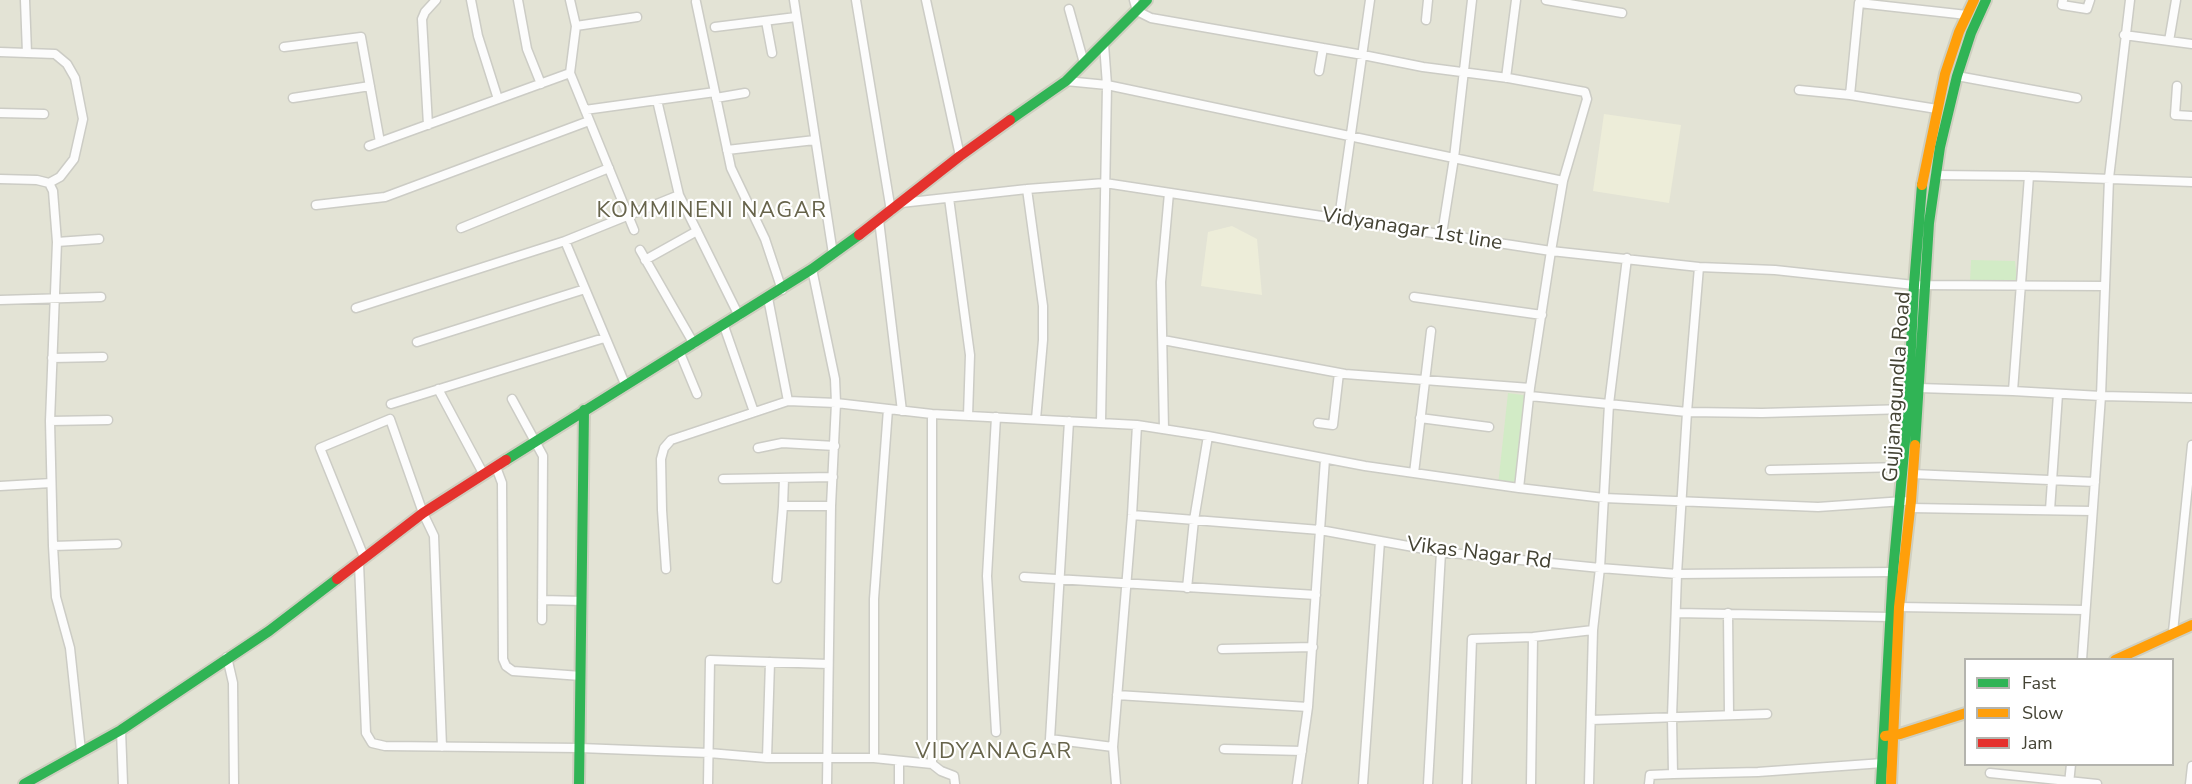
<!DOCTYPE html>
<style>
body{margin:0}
#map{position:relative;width:2192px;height:784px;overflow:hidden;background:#eeeee8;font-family:"Nunito Sans",sans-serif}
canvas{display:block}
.legend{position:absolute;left:1964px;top:658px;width:210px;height:108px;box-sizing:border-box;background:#fff;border:2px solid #b4b4ae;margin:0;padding:8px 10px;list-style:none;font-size:18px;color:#444334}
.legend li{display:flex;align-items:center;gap:12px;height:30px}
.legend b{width:30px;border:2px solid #b4b4ae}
</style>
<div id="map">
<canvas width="2192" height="784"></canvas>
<ul class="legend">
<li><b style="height:8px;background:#30b455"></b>Fast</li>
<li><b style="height:8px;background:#ff9f0a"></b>Slow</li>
<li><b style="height:8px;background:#e5322d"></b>Jam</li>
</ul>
</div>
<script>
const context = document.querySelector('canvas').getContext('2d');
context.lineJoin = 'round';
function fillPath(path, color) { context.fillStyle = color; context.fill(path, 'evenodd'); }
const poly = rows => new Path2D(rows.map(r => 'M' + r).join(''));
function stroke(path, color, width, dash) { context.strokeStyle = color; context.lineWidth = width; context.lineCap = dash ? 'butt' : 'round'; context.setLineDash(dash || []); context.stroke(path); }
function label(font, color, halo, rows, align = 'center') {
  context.font = font + ' "Nunito Sans",sans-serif'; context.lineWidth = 4.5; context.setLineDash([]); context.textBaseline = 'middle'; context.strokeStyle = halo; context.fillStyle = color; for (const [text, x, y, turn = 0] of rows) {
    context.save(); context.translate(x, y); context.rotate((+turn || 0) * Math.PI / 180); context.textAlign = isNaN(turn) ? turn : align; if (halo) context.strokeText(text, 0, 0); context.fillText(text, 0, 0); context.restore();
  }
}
fillPath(poly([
 [0,0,2192,0,2192,784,0,784],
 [1966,660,2172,660,2172,764,1966,764]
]), '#e3e3d5');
fillPath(poly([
 [1604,114,1681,125,1669,203,1593,191],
 [1232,226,1257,239,1262,295,1201,286,1208,232]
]), '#ededd9');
fillPath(poly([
 [1971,260,2015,261,2017,281,1970,281],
 [1508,393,1530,396,1519,488,1498,485]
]), '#d2ebc6');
const street = poly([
 [25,0,27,53],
 [471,0,478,36,498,99],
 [518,0,527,49,541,84],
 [570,0,576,26,570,73,634,230],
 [794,0,833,254],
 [856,0,891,211],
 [926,0,960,156],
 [1134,0,1137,11,1151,18,1363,55,1423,67,1508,78,1585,92,1587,99,1563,181,1551,251,1530,388,1519,488,1604,498,1818,507,1904,501],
 [1546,0,1622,13],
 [2063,0,2062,5,2087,9,2090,0],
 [696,2,731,168,765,239,782,290],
 [1069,9,1084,63],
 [1426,20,1428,0],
 [766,21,772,53],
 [576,26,637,17],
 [715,27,796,17],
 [2124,35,2192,44],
 [2169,41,2176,0],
 [284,47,361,37,380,142],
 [0,52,55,54,67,64,75,78,83,119,74,159,60,177,49,183],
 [1319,71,1323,48],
 [1957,76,2077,98],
 [1506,78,1516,0],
 [1066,81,1107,85,1563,181],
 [2177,86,2175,115,2192,116],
 [1799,90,1850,95],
 [293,98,370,86],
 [716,98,745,93],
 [657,100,679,195,739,316],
 [1937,109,1850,95,1859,3,1967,15],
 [585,110,715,92],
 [0,113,44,114],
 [428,125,422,19,425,12,436,0],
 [369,146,570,73],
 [727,150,815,140],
 [1935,175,2029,176,2192,182],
 [0,179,37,180,49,183,53,191,57,242,50,421,53,546,56,597,70,648,81,751],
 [1027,189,1043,306,1043,340,1036,419],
 [949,198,970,355,968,416],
 [901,203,1027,189,1105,183,1551,251,1699,267,1775,270,1914,285,2105,286],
 [316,205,385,197,589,121],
 [1339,218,1370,0],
 [879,220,902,411],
 [461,228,609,168],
 [1442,234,1454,158,1472,0],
 [565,241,625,384],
 [57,242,99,239],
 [640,250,694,344],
 [645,260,697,231],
 [812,269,835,379,836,403,831,506,827,784],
 [1414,297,1542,315],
 [768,298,788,401],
 [0,300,101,297],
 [356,308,565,241,679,195],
 [724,326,754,412],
 [1163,340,1345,374,1530,388],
 [417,342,585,289],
 [680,353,697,394],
 [52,358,103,357],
 [1919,388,2013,391,2101,396,2192,398],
 [438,389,484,475],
 [2013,391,2029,176],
 [1530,396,1687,412,1762,413,1908,409],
 [512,399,543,456,542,620],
 [391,404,604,338],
 [932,414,932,764,941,771,954,776,955,784],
 [996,417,987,576,996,732],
 [1420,418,1489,427],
 [50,421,108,420],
 [1069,421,1050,739,1113,747],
 [1101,422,1107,85,1104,44],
 [1318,423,1333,425,1339,373],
 [1137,425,1208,436,1365,466,1519,488],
 [1164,429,1161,282,1169,193],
 [758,448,782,443,835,446],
 [496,467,502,483,503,659,506,666,513,671,581,676],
 [1770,470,1903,467],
 [1414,473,1431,331],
 [1912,474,2095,482],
 [723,479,833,477],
 [0,486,51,483],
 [783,506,784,478],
 [1910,508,2092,511],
 [2050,510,2058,394],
 [1132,515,1320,530,1325,459],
 [53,546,117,544],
 [364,557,320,448,390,419,423,513,434,536,442,747],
 [359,563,366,733,372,743,385,746,580,748,709,753,767,758,874,758,932,764],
 [666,569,662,510,661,459,664,448,671,440,788,401,836,403,932,414,1137,425,1132,515,1113,747,1116,784],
 [1024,577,1316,595],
 [777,579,783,506,831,506],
 [1187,588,1194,520,1208,436],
 [542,600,582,601],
 [1899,607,2085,610],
 [1676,613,1890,617],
 [1728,613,1729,715],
 [2173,632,2192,445],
 [1222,649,1313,647],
 [227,657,233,683,234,784],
 [2082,660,2101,396,2109,178,2130,0],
 [1117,695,1308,707],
 [1591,720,1767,714],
 [121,730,123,784],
 [1224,749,1302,751],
 [767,758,770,662],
 [874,758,874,599,888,409],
 [1990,773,2097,784],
 [1673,774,1758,772,1883,763],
 [708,784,710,660,828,664],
 [899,784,899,761],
 [1297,784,1308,707,1320,530,1441,552,1600,568,1677,574,1893,572],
 [1363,784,1380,541],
 [1428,784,1441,552],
 [1467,784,1472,639,1533,637,1593,630],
 [1531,784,1533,637],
 [1589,784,1593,630,1600,568,1609,404,1627,258],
 [1649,784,1650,775,1673,774,1672,717,1677,574,1687,412,1699,267],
 [2069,784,2071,764],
 [2190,784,2192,766]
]);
const fast = poly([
 [1010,120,1066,81,1147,0],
 [1915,445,1929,223,1940,147,1957,76,1971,33,1986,0],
 [506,460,812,269,859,235],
 [24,784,121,730,269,631,337,579],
 [579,784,584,410],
 [1881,784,1893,572,1908,409,1914,285,1922,185]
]);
const slow = poly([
 [1922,185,1945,74,1959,32,1974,0],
 [2115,660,2192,625],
 [1885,736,1900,734,1966,713],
 [1891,784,1899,607,1911,501,1915,445]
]);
const jam = poly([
 [859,235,960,156,1010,120],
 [337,579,423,513,506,460]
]);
stroke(street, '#ccccc5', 11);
stroke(fast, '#cfcfc0', 14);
stroke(slow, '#cfcfc0', 14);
stroke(jam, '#cfcfc0', 14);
stroke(street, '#fcfcfc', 8);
stroke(fast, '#30b455', 10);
stroke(slow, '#ff9f0a', 10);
stroke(jam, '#e5322d', 10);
label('21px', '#444334', '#fff', [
 ["Vidyanagar 1st line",1412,230,9],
 ["Gujjanagundla Road",1898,387,-86],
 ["Vikas Nagar Rd",1479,554,7]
]);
context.letterSpacing = '1.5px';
label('22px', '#67644b', '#fff', [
 ["KOMMINENI NAGAR",712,212],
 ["VIDYANAGAR",994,753]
]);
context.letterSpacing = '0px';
</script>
